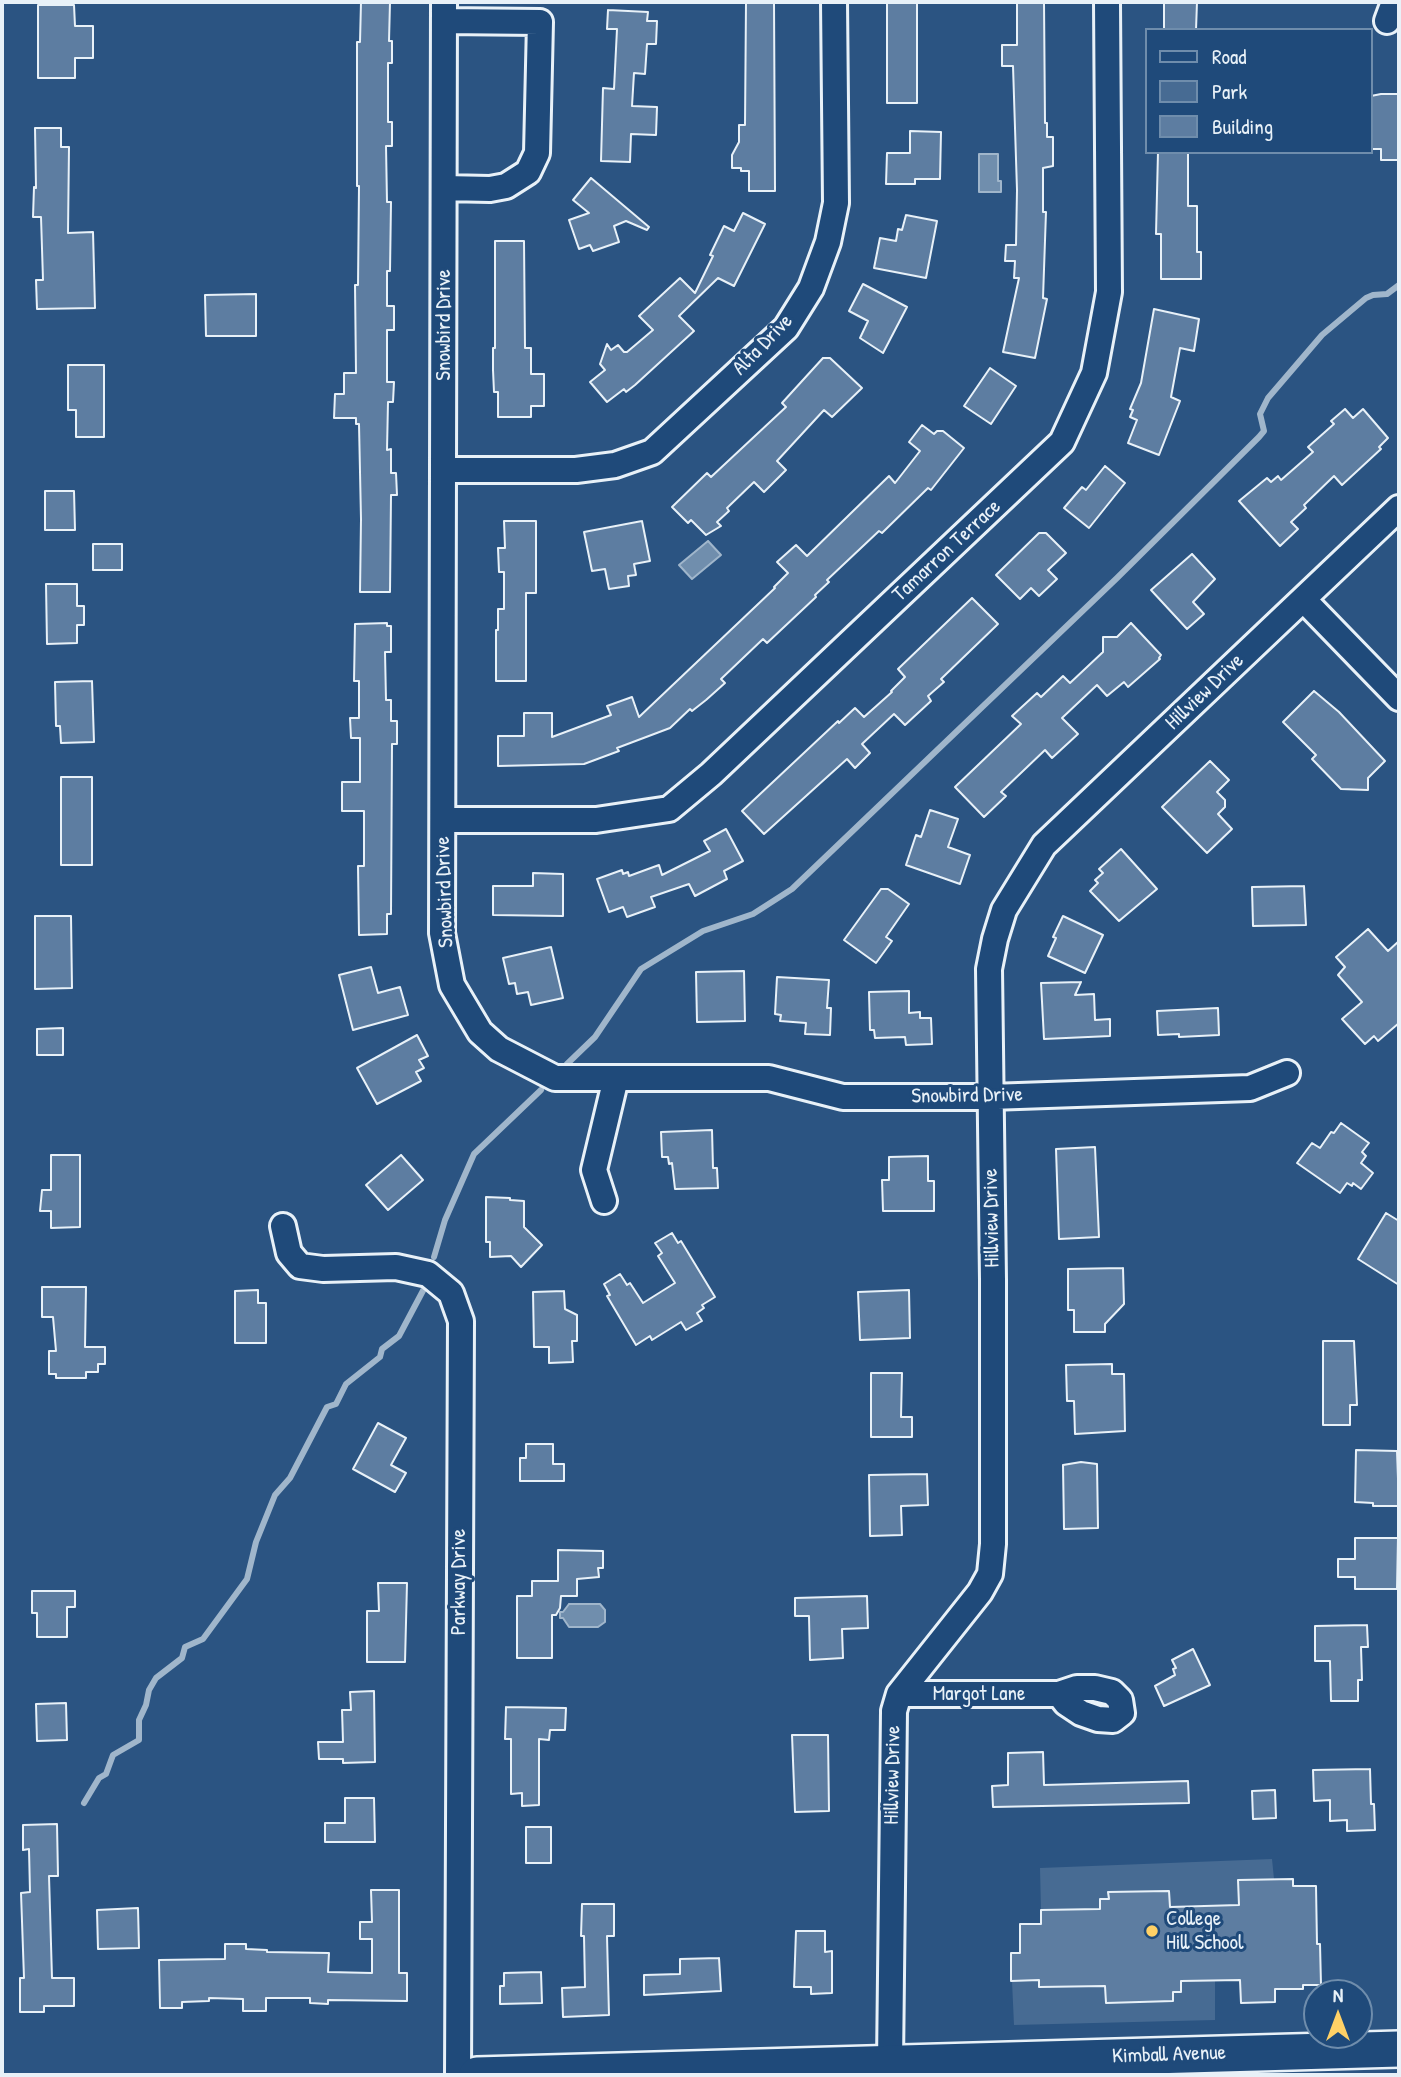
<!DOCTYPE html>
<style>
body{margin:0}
#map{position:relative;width:1401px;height:2077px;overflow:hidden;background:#2b5482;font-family:"Patrick Hand",sans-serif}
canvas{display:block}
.frame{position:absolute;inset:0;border:4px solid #e8f1f8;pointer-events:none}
.legend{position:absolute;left:1145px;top:28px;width:228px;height:126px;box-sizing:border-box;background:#1f4a7a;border:2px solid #6f8dac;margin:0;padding:9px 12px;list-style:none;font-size:21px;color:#e8f1f8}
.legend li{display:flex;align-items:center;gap:14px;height:35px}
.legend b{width:35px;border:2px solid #6f8dac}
.north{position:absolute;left:1303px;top:1979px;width:70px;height:70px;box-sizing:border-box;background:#1f4a7a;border:2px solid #6f8dac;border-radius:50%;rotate:0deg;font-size:19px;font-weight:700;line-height:28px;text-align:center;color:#e8f1f8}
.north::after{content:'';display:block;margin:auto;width:24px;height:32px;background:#ffd166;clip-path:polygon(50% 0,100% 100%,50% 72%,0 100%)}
</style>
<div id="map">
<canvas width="1401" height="2077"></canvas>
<div class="frame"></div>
<ul class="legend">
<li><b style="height:9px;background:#1f4a7a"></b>Road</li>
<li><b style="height:19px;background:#476b93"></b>Park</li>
<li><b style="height:19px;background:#5d7da1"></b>Building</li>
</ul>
<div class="north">N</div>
</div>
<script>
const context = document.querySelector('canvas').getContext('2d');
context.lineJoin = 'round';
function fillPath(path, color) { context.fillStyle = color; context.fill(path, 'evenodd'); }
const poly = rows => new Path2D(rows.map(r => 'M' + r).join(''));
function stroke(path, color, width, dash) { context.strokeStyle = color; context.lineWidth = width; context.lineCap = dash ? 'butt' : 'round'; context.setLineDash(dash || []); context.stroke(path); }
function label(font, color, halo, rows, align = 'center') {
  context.font = font + ' "Patrick Hand",sans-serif'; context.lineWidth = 6; context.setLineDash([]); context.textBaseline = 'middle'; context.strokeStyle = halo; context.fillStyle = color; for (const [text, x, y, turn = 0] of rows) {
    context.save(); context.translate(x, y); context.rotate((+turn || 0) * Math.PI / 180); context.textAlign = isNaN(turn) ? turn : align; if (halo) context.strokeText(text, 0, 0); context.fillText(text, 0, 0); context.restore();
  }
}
fillPath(poly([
 [1272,1859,1274,1879,1238,1880,1239,1905,1178,1906,1170,1910,1169,1891,1109,1892,1109,1899,1100,1899,1100,1909,1041,1910,1040,1868],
 [1039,1980,1039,1986,1105,1986,1106,2003,1173,2001,1173,1992,1181,1992,1181,1981,1215,1981,1215,2020,1014,2025,1012,1981]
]), '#476b93');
const water = poly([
 [979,154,998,154,998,181,1001,181,1001,192,979,192,979,154],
 [708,541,721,555,692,579,679,565,708,541],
 [569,1604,600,1604,605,1610,605,1622,598,1627,569,1627,563,1618,560,1618,560,1612,563,1612,569,1604]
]);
fillPath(water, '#708ead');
stroke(water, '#a0b6cb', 2);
stroke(poly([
 [567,1064,595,1037,641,969,703,931,753,914,792,889,1117,578,1259,437,1264,431,1260,414,1268,398,1322,335,1366,298,1373,295,1387,294,1399,285],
 [434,1257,445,1220,474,1154,541,1090],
 [84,1803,99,1778,106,1774,113,1755,139,1740,139,1720,146,1705,149,1690,156,1678,182,1658,185,1647,203,1639,247,1579,256,1542,275,1495,290,1478,327,1407,336,1404,346,1384,380,1357,382,1349,399,1336,426,1285]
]), '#a0b6cb', 6);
const building = poly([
 [361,2,390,2,389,41,392,41,392,63,388,63,388,122,392,122,392,146,386,146,387,202,391,202,390,271,387,271,387,306,394,306,394,330,387,330,387,382,394,382,393,402,388,402,387,450,391,449,391,473,396,473,397,495,391,495,390,592,360,592,361,519,359,424,356,424,356,418,334,418,335,394,344,394,344,373,356,373,355,285,358,285,359,186,357,186,357,42,360,42,361,2],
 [746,2,774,2,775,191,749,191,749,171,741,171,741,168,732,168,732,155,739,142,739,125,745,125,746,2],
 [887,2,917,2,917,103,887,103,887,2],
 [1017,2,1044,2,1045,123,1047,123,1047,137,1053,137,1053,166,1043,168,1043,212,1046,212,1043,298,1047,299,1035,358,1003,352,1019,278,1014,278,1015,261,1005,261,1006,245,1016,245,1017,190,1013,66,1002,66,1002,45,1017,45,1017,2],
 [1164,2,1197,2,1196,30,1164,30,1164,2],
 [38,5,74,5,75,26,93,26,93,58,75,58,75,78,38,78,38,5],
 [608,10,648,12,647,21,657,21,656,44,647,44,645,74,634,73,632,106,657,107,656,135,631,134,630,162,601,161,603,88,614,89,617,29,607,29,608,10],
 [1381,94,1399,94,1399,160,1381,160,1381,149,1371,149,1371,96,1381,94],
 [35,128,61,128,61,147,69,147,68,233,93,232,95,308,37,309,36,280,43,280,41,217,33,217,34,187,36,188,35,128],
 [910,131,941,132,940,179,915,179,915,184,886,184,887,153,910,153,910,131],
 [1158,152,1188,152,1188,206,1197,206,1197,252,1201,252,1201,279,1161,279,1161,234,1156,234,1158,152],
 [591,178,649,227,647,230,626,221,614,226,619,242,593,251,590,245,579,249,569,220,589,213,573,200,591,178],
 [743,213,765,224,734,286,718,278,679,316,694,331,635,385,626,392,624,389,607,402,590,382,605,370,600,364,607,344,611,350,618,345,624,352,627,352,653,330,639,316,680,278,695,293,713,256,710,255,724,226,734,231,743,213],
 [906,215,937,221,926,278,874,268,880,238,896,241,898,229,902,230,906,215],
 [495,241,524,241,525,348,531,348,531,374,544,374,544,406,531,406,531,417,498,417,498,392,494,392,493,370,493,348,495,348,495,241],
 [863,284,907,307,883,353,860,338,868,321,849,311,863,284],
 [256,294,256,336,206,336,205,295,256,294],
 [1154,309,1199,319,1194,351,1180,348,1171,397,1180,401,1159,455,1128,443,1137,420,1130,417,1133,410,1130,409,1141,383,1154,309],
 [823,358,830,358,862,388,832,417,824,410,777,461,786,470,764,492,754,482,727,508,729,511,717,522,721,526,706,535,691,520,688,523,672,507,707,473,711,477,786,407,782,403,823,358],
 [68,365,104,365,104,437,76,437,76,410,68,410,68,365],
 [990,368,1016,386,991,424,964,406,990,368],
 [1345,409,1353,418,1363,409,1388,438,1379,447,1381,449,1342,485,1334,476,1304,505,1306,508,1291,522,1298,529,1280,546,1239,501,1267,478,1271,482,1278,476,1281,480,1313,452,1308,447,1334,424,1331,421,1345,409],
 [922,425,934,434,937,431,943,431,964,448,931,490,928,488,882,533,879,531,827,580,829,582,815,595,816,597,767,643,763,639,721,679,725,683,706,700,692,711,690,709,670,728,617,748,619,751,584,764,498,766,498,736,524,736,524,713,552,713,552,737,611,715,607,706,632,697,639,717,775,588,774,587,788,573,777,562,796,545,807,556,889,476,895,483,920,451,909,442,922,425],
 [1105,466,1125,483,1089,528,1064,508,1082,487,1086,490,1105,466],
 [45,491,74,491,75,530,45,530,45,491],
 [504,521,536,521,536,593,526,593,526,681,496,681,496,630,498,630,498,609,504,609,504,572,499,572,498,548,505,548,504,521],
 [642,521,650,561,634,564,636,575,628,576,629,586,609,589,605,569,592,571,584,532,642,521],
 [1039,533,1046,533,1066,553,1048,570,1057,579,1039,596,1031,588,1020,599,996,575,1039,533],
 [93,544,122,544,122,570,93,570,93,544],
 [1192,554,1215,579,1193,602,1204,614,1187,629,1151,590,1192,554],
 [46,584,77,584,77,606,84,606,84,625,77,625,77,643,47,644,46,584],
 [972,598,998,624,941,679,944,682,928,696,931,701,905,725,894,714,862,744,870,753,855,768,847,759,764,834,742,811,838,721,839,723,855,708,864,717,892,692,891,691,905,677,898,669,972,598],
 [387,623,387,626,391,626,391,652,385,652,386,700,391,700,391,721,397,721,397,744,392,744,391,914,387,914,387,934,359,935,358,866,364,866,364,811,342,811,342,782,360,782,360,738,351,738,350,718,359,718,359,681,354,681,355,624,387,623],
 [1131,623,1161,655,1159,658,1160,659,1128,687,1124,682,1107,696,1097,685,1062,718,1078,734,1052,758,1045,750,1001,792,1006,796,984,817,955,787,1021,724,1012,716,1037,693,1041,697,1063,676,1070,683,1103,652,1103,637,1117,637,1131,623],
 [92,681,94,742,61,743,60,726,56,726,55,682,92,681],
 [1314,691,1339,712,1385,761,1368,778,1368,790,1341,789,1312,759,1316,755,1283,722,1314,691],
 [1210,761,1229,780,1217,792,1225,800,1225,807,1218,814,1232,829,1207,853,1162,807,1210,761],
 [61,777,92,777,92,865,61,865,61,777],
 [930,810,958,819,948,847,970,855,960,884,906,865,916,835,921,837,930,810],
 [726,829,743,861,724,871,727,879,695,896,689,884,651,897,655,907,627,917,623,907,609,912,597,879,622,870,623,874,628,872,629,876,659,865,662,875,710,851,704,841,726,829],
 [1121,849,1157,889,1119,921,1090,891,1098,883,1095,880,1103,873,1099,869,1121,849],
 [533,873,563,874,563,916,493,915,493,886,533,886,533,873],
 [1304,886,1306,925,1253,926,1252,887,1304,886],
 [881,889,888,889,909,904,886,937,892,941,876,963,844,940,881,889],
 [35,916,71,916,72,988,35,989,35,916],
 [1063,916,1103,935,1085,973,1048,956,1056,938,1053,937,1063,916],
 [1368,929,1388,951,1399,941,1399,1023,1378,1041,1374,1036,1365,1044,1342,1019,1362,1002,1338,975,1345,967,1336,957,1368,929],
 [551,947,563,998,531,1005,528,992,517,994,515,983,509,984,503,958,551,947],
 [371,967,378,993,400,987,408,1015,353,1030,339,975,371,967],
 [744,971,745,1021,697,1022,696,972,744,971],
 [777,977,829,980,827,1008,831,1008,830,1035,805,1034,806,1023,780,1021,781,1015,775,1014,777,977],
 [1081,982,1075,995,1094,994,1095,1020,1110,1019,1110,1036,1044,1039,1041,983,1081,982],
 [909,991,909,1013,920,1012,920,1018,931,1018,932,1044,906,1045,905,1037,875,1038,874,1030,870,1030,869,992,909,991],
 [1218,1008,1219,1035,1179,1037,1179,1034,1158,1035,1157,1011,1218,1008],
 [63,1028,63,1055,37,1055,37,1029,63,1028],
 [417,1035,428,1056,419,1060,424,1068,416,1072,421,1081,377,1104,357,1068,417,1035],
 [1341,1123,1369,1143,1362,1152,1366,1156,1361,1163,1373,1173,1361,1189,1353,1183,1352,1186,1347,1183,1340,1193,1297,1163,1312,1143,1320,1148,1331,1132,1334,1133,1341,1123],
 [712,1130,713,1168,717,1168,718,1188,675,1189,672,1163,669,1164,668,1157,662,1157,661,1132,712,1130],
 [1095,1147,1099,1237,1059,1239,1056,1149,1095,1147],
 [51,1155,80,1155,80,1227,51,1228,51,1211,40,1211,42,1190,51,1190,51,1155],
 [401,1155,423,1180,388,1210,366,1185,401,1155],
 [928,1156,928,1181,934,1181,934,1211,883,1211,882,1180,889,1180,889,1157,928,1156],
 [486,1197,510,1198,510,1200,524,1201,524,1227,542,1245,521,1267,511,1256,490,1257,490,1242,486,1242,486,1197],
 [1386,1213,1399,1221,1399,1285,1358,1259,1386,1213],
 [672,1233,678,1243,681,1241,715,1297,702,1305,704,1308,697,1313,702,1321,686,1330,681,1322,652,1340,650,1336,636,1345,607,1296,610,1295,604,1284,620,1274,627,1285,630,1283,643,1303,675,1283,658,1256,662,1253,655,1243,672,1233],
 [1123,1268,1124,1304,1105,1324,1105,1332,1074,1332,1074,1310,1068,1310,1068,1269,1123,1268],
 [42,1287,86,1287,85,1347,105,1347,105,1364,98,1364,98,1372,86,1372,86,1378,56,1378,56,1374,49,1374,49,1351,56,1351,53,1317,42,1317,42,1287],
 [258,1290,258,1303,266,1303,266,1343,235,1343,235,1291,258,1290],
 [909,1290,910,1338,860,1340,858,1292,909,1290],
 [564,1291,565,1309,577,1315,577,1341,572,1341,573,1362,549,1363,549,1347,534,1347,533,1292,564,1291],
 [1323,1341,1354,1341,1357,1405,1350,1405,1350,1425,1323,1425,1323,1341],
 [1112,1364,1112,1374,1124,1374,1125,1431,1075,1434,1074,1401,1067,1401,1066,1365,1112,1364],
 [871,1373,902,1373,901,1417,912,1417,912,1437,871,1437,871,1373],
 [378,1423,406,1438,391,1465,406,1473,395,1492,353,1469,378,1423],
 [526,1444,553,1444,553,1464,564,1464,564,1481,520,1481,520,1458,526,1458,526,1444],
 [1356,1450,1397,1451,1399,1506,1373,1506,1373,1503,1355,1502,1356,1450],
 [1081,1462,1097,1464,1098,1528,1064,1529,1063,1465,1081,1462],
 [927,1474,928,1505,901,1506,902,1535,870,1536,869,1475,927,1474],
 [1355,1538,1398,1538,1397,1589,1355,1589,1355,1577,1338,1577,1338,1559,1355,1559,1355,1538],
 [558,1550,603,1551,603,1568,598,1568,599,1577,577,1579,577,1596,561,1596,560,1608,556,1615,552,1615,552,1658,517,1658,517,1596,532,1596,532,1581,558,1581,558,1550],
 [378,1583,407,1583,405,1662,367,1662,367,1611,379,1611,378,1583],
 [32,1591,75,1591,75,1607,67,1607,67,1637,37,1637,37,1613,32,1613,32,1591],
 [867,1596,868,1628,842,1629,843,1658,810,1660,809,1616,795,1616,795,1598,867,1596],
 [1367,1625,1368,1647,1361,1647,1362,1680,1358,1680,1358,1701,1331,1701,1330,1661,1315,1661,1315,1626,1367,1625],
 [1193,1649,1210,1685,1164,1706,1155,1686,1175,1675,1173,1669,1176,1668,1172,1660,1193,1649],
 [374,1691,375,1762,343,1763,343,1759,319,1759,318,1742,343,1742,342,1710,351,1710,350,1692,374,1691],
 [66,1703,67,1740,37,1741,36,1704,66,1703],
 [506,1707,566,1708,565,1730,550,1730,549,1740,539,1739,539,1805,522,1806,522,1793,511,1794,511,1739,505,1739,506,1707],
 [792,1735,828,1735,829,1811,795,1812,792,1735],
 [1043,1752,1044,1785,1188,1781,1189,1803,993,1807,992,1786,1008,1785,1008,1753,1043,1752],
 [1370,1769,1371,1804,1374,1804,1375,1830,1347,1831,1347,1820,1330,1821,1330,1800,1314,1801,1313,1770,1370,1769],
 [1275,1790,1276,1818,1253,1819,1252,1791,1275,1790],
 [345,1798,374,1798,375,1842,325,1842,325,1823,345,1823,345,1798],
 [57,1824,58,1876,49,1876,52,1978,74,1978,74,2006,44,2006,44,2012,20,2012,20,1978,24,1978,21,1893,30,1892,29,1849,23,1850,23,1825,57,1824],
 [526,1827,551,1827,551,1863,526,1863,526,1827],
 [1293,1879,1293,1886,1316,1886,1317,1944,1320,1944,1321,1985,1303,1985,1303,1989,1275,1989,1275,2002,1241,2003,1240,1980,1181,1981,1181,1992,1173,1992,1173,2001,1106,2003,1105,1986,1039,1987,1039,1980,1011,1981,1011,1953,1020,1953,1020,1924,1041,1924,1041,1910,1100,1909,1100,1899,1109,1899,1108,1892,1169,1891,1170,1907,1239,1905,1238,1880,1293,1879],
 [371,1890,399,1890,399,1973,407,1973,407,2001,328,2000,328,2004,310,2003,310,1998,266,1998,266,2011,243,2011,243,1999,209,1998,209,2001,182,2002,182,2008,160,2008,159,1960,225,1959,225,1944,246,1944,246,1949,267,1950,267,1952,329,1953,328,1972,372,1973,372,1939,360,1939,360,1922,372,1922,371,1890],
 [582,1904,614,1904,614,1936,607,1936,609,2015,563,2017,562,1988,585,1987,584,1936,581,1936,582,1904],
 [138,1908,139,1948,98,1949,97,1910,138,1908],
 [796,1931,825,1931,825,1952,832,1951,832,1993,811,1994,811,1987,794,1987,796,1931],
 [719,1958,721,1991,644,1995,644,1975,680,1974,680,1959,719,1958],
 [541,1972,542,2003,500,2004,500,1986,504,1986,504,1973,541,1972]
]);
fillPath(building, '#5d7da1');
stroke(building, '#e8f1f8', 2);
const street = poly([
 [444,2,442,933,452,985,480,1032,499,1049,555,1078,769,1078,843,1097,990,1097,1250,1088,1287,1073],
 [444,21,540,22,537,153,528,172,506,186,490,189,444,188],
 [1387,21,1394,2],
 [444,470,576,470,615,465,652,452,786,328,811,288,828,242,836,203,834,2],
 [1303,599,1399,698],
 [443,820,596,820,669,809,711,774,1062,442,1094,373,1109,292,1107,2],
 [604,1201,594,1170,616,1078],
 [283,1226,289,1253,300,1266,323,1269,396,1267,428,1274,451,1293,461,1321,458,2075],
 [899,1694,1059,1694,1077,1688,1095,1688,1112,1692,1120,1700,1122,1713,1113,1720,1098,1719,1081,1713,1066,1703,1059,1694],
 [890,2063,894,1711,899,1694,980,1592,990,1574,993,1544,993,1280,989,969,995,939,1004,910,1044,845,1399,508]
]);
const secondary = poly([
 [477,2075,1399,2049]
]);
stroke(street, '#e8f1f8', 30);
stroke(secondary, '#e8f1f8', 40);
stroke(street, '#1f4a7a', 24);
stroke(secondary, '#1f4a7a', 35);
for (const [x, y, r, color] of [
 [1152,1931,7,"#ffd166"]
]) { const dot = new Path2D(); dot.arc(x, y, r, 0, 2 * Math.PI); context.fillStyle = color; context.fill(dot); stroke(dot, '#1f4a7a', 2.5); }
label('21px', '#e8f1f8', '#1f4a7a', [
 ["Snowbird Drive",444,325,-90],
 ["Alta Drive",763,345,-46],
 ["Tamarron Terrace",947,551,-43],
 ["Hillview Drive",1205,692,-44],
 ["Snowbird Drive",445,892,-92],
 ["Snowbird Drive",967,1096,-1],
 ["Hillview Drive",992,1218,-91],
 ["Parkway Drive",459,1582,-90],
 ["Margot Lane",979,1694],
 ["Hillview Drive",893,1775,-89],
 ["Kimball Avenue",1169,2055,-2]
]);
label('21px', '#e8f1f8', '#1f4a7a', [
 ["College",1166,1919],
 ["Hill School",1166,1943]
], 'left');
</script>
